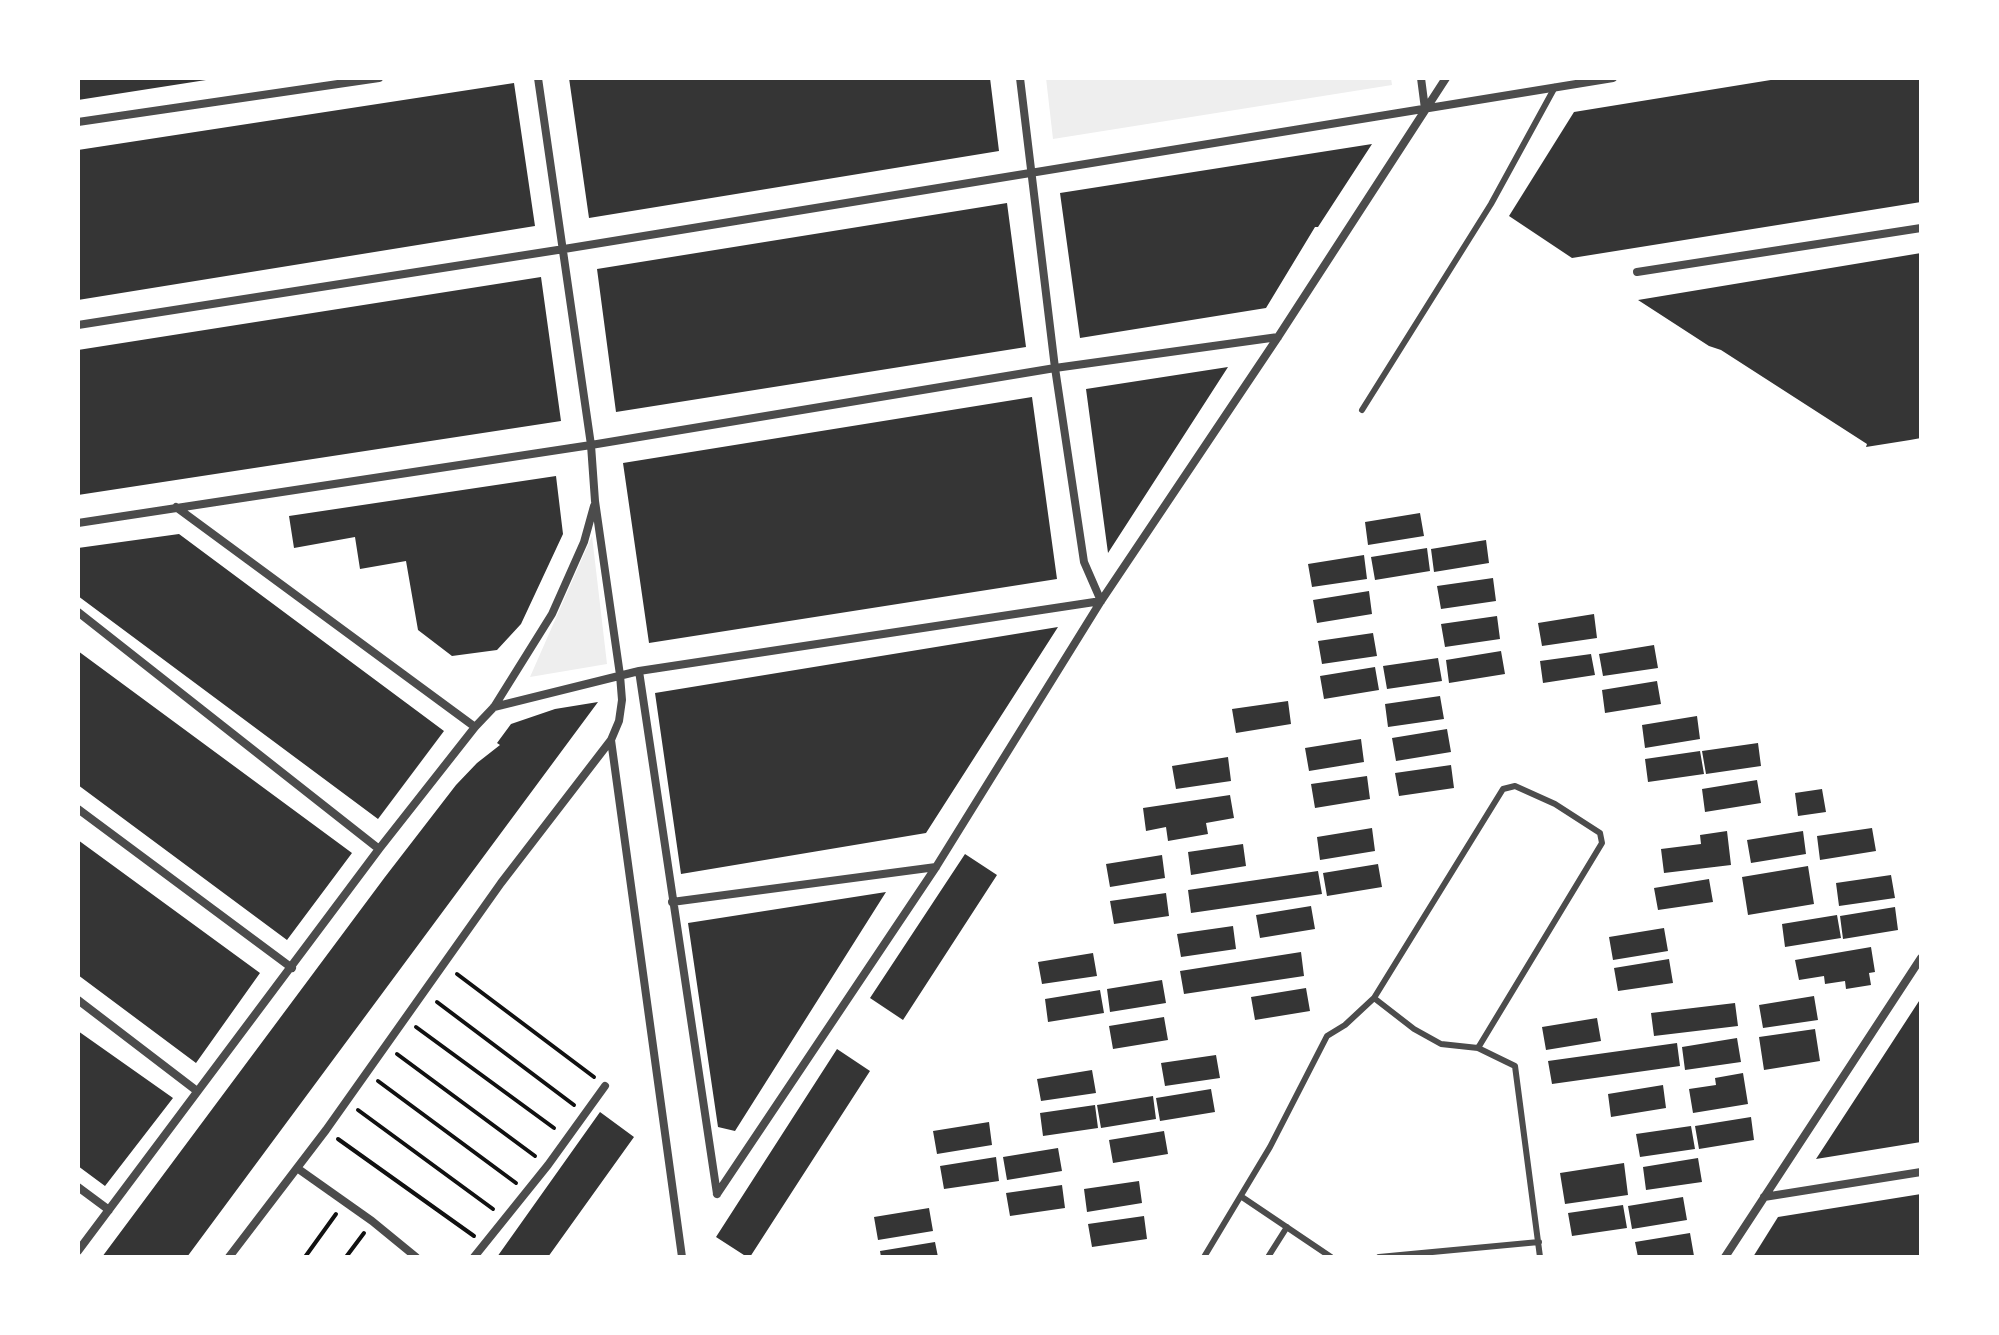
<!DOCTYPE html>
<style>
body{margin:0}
#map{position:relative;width:1999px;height:1335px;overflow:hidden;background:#fff;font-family:"Source Serif 4",serif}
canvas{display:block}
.frame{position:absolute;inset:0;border:80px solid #fff;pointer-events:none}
</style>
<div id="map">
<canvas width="1999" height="1335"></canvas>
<div class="frame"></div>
</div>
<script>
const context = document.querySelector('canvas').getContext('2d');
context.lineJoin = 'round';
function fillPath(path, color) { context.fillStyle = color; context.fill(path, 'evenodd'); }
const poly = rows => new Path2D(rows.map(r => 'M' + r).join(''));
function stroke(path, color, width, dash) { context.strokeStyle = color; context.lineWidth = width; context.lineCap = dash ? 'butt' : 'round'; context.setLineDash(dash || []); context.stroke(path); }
fillPath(poly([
 [1046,78,1391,78,1392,85,1053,139],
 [592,536,607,664,530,677]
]), '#eee');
fillPath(poly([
 [78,78,206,78,206,80,78,100],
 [569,78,990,78,999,151,589,218],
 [1783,78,1921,78,1921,202,1572,258,1509,216,1574,112],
 [514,83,535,226,78,300,78,150],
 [1372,144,1318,227,1315,227,1266,308,1080,338,1060,193],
 [1007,203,1026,347,616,412,597,269],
 [1921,253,1921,438,1910,440,1866,447,1867,444,1721,350,1709,346,1638,300],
 [541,277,561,421,78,495,78,350],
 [1228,367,1150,488,1108,553,1086,389],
 [1032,397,1057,579,649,643,623,463],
 [556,476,563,534,521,624,497,650,452,656,418,630,406,561,360,569,355,537,294,548,289,516],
 [1420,513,1424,536,1368,545,1365,522],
 [179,534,444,731,378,819,78,596,78,548],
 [1486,540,1489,563,1434,572,1431,549],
 [1427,548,1430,571,1375,580,1371,557],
 [1364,555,1367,579,1312,587,1308,564],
 [1493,578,1496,601,1441,609,1437,586],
 [1369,591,1372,614,1317,623,1313,600],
 [1594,614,1597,638,1542,646,1538,623],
 [1497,616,1500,639,1445,647,1441,624],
 [1058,627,926,833,681,874,655,693],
 [1373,633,1377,656,1322,664,1318,641],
 [1654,645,1658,668,1603,676,1599,654],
 [78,651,352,853,287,940,78,785],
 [1501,651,1505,674,1449,683,1446,660],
 [1591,654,1595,675,1543,683,1540,661],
 [1438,658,1442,681,1387,689,1383,666],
 [1375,667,1379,690,1324,699,1320,676],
 [1657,681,1661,704,1605,713,1602,690],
 [1440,696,1444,719,1388,727,1385,704],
 [1288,701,1291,724,1236,733,1232,709],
 [598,702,187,1257,102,1257,385,877,456,785,477,763,500,745,497,743,511,724,555,709],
 [1697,716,1700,739,1645,748,1642,725],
 [1447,729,1451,752,1396,761,1392,738],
 [1361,739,1364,762,1309,771,1305,748],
 [1758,743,1761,766,1706,774,1702,751],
 [1700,751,1704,774,1648,782,1645,759],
 [1228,757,1231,781,1176,789,1172,766],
 [1451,765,1454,788,1399,796,1395,773],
 [1367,776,1370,799,1315,808,1311,784],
 [1757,780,1761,803,1705,812,1702,789],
 [1822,789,1826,812,1798,816,1795,793],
 [1230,795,1234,818,1206,823,1208,834,1168,841,1166,827,1146,831,1143,808],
 [1372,828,1375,851,1320,860,1317,837],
 [1872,828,1876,851,1820,860,1817,836],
 [1727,831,1731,865,1664,873,1661,849,1701,844,1700,835],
 [1803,831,1806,854,1751,863,1747,840],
 [78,840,260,973,196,1063,78,975],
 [1243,844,1246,866,1191,875,1188,852],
 [965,854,997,875,903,1020,870,998],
 [1162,855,1165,878,1110,887,1106,864],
 [1378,864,1382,887,1327,896,1323,873],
 [1808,866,1814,904,1748,915,1742,877],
 [1318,871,1322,894,1191,913,1188,890],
 [1891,875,1895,898,1839,906,1836,883],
 [1709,879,1713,902,1658,910,1654,888],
 [886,892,735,1131,718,1127,688,923],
 [1166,893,1169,916,1114,924,1110,901],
 [1311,906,1315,929,1260,938,1256,915],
 [1895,907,1898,930,1843,939,1840,916],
 [1837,915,1841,938,1785,947,1782,924],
 [1233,926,1236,949,1181,957,1177,934],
 [1664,928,1668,951,1613,960,1609,937],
 [1871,947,1875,972,1869,973,1871,985,1846,989,1845,981,1825,984,1824,976,1799,980,1795,960],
 [1301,952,1304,976,1184,994,1180,971],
 [1093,953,1097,976,1042,984,1038,962],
 [1669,959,1673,983,1618,991,1614,968],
 [1162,980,1166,1003,1110,1012,1107,989],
 [1306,988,1310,1011,1255,1020,1251,997],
 [1100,990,1104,1013,1048,1022,1045,999],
 [1814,996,1818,1020,1763,1028,1759,1005],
 [1921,998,1921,1142,1816,1159,1880,1061],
 [1735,1003,1738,1026,1654,1036,1651,1013],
 [1164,1017,1168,1040,1113,1049,1109,1026],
 [1597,1018,1601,1041,1546,1050,1542,1027],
 [1815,1029,1820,1061,1764,1070,1759,1037],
 [78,1031,173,1098,105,1186,78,1166],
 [1737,1038,1741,1062,1685,1070,1682,1047],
 [1677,1043,1680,1066,1552,1084,1548,1061],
 [837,1049,870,1071,750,1257,747,1257,716,1237],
 [1216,1055,1220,1078,1165,1086,1161,1063],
 [1092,1070,1096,1093,1041,1101,1037,1079],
 [1743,1073,1748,1104,1693,1113,1689,1089,1716,1085,1715,1078],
 [1663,1085,1666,1108,1611,1117,1608,1094],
 [1211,1089,1215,1112,1160,1121,1156,1098],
 [1153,1096,1156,1119,1101,1128,1097,1105],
 [1095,1105,1098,1128,1043,1136,1040,1113],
 [600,1112,634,1137,548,1257,497,1257],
 [1751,1117,1754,1140,1699,1149,1695,1126],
 [989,1122,992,1145,937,1154,933,1131],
 [1691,1126,1695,1149,1640,1157,1636,1134],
 [1164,1131,1168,1154,1113,1163,1109,1140],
 [1058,1148,1062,1171,1007,1180,1003,1157],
 [996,1157,999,1181,944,1189,940,1166],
 [1698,1158,1702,1182,1646,1190,1643,1167],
 [1624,1163,1628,1195,1565,1204,1560,1173],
 [1139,1181,1142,1203,1087,1212,1084,1189],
 [1062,1185,1065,1208,1010,1216,1006,1193],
 [1921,1194,1921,1257,1753,1257,1778,1217],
 [1683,1197,1687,1220,1632,1229,1628,1206],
 [1623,1205,1627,1228,1572,1236,1568,1213],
 [929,1208,933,1231,878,1240,874,1217],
 [1144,1216,1147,1239,1092,1247,1088,1224],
 [1690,1233,1694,1256,1638,1257,1635,1242],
 [935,1242,938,1257,881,1257,880,1251]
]), '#353535');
stroke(poly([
 [457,974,594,1077],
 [437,1002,574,1105],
 [416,1027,554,1128],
 [397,1054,535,1156],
 [378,1081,516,1183],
 [358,1110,493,1209],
 [338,1139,474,1236],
 [305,1257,336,1214],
 [346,1257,364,1233]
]), '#111', 4);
stroke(poly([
 [1362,410,1491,204,1555,87],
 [1374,998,1414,1029,1441,1044,1478,1048,1515,1066,1540,1257],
 [1242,1197,1331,1257],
 [1204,1257,1270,1147,1327,1036,1345,1025,1374,998,1503,789,1515,786,1555,804,1600,833,1602,843,1478,1048],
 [1268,1257,1287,1227],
 [1379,1257,1539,1242]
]), '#4c4c4c', 6);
stroke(poly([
 [538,78,591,445,595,501,620,675,622,700,619,721,611,740,682,1257],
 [1421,78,1425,109],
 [78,122,379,78],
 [1637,272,1921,228],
 [78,325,564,249,1613,78],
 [176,507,475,727],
 [78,523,591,445,1055,368,1278,337],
 [78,612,379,849],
 [639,671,717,1194],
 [494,707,639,671,1101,601,1084,562,1055,368,1020,78],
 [78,809,292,968],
 [672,902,936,867],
 [78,1000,197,1091],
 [297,1168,372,1221,416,1257],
 [78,1187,109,1210],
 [717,1194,936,867,1101,601,1278,337,1446,78],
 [1764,1197,1921,1172],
 [78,1251,379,849,475,727,494,707,552,614,584,542,594,506],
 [229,1257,326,1130,501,883,611,740],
 [474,1257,548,1165,605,1086],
 [1725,1257,1921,958]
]), '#4c4c4c', 8);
</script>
